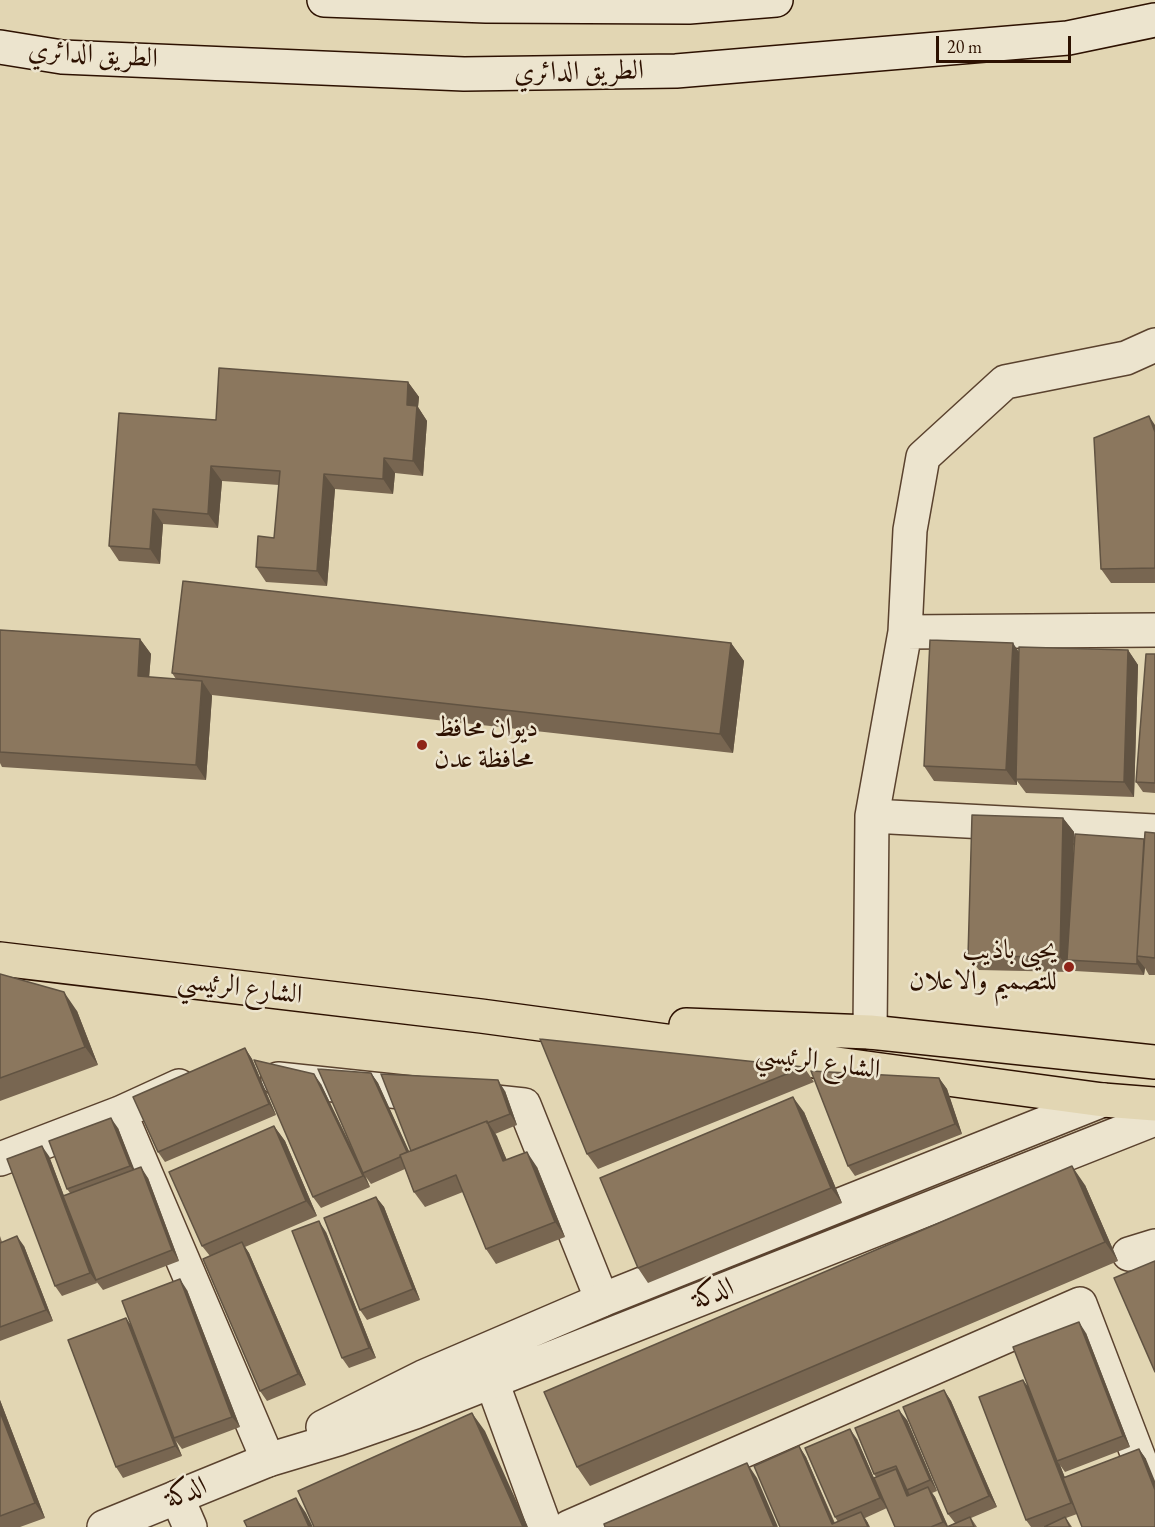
<!DOCTYPE html>
<meta charset="utf-8">
<style>
body{margin:0}
#map{position:relative;width:1155px;height:1527px;overflow:hidden;background:#e2d6b3;font-family:"EB Garamond",serif}
canvas{display:block}
.scale{position:absolute;left:936px;top:36px;width:135px;height:27px;box-sizing:border-box;border:3px solid #2d1101;border-top:0;padding-left:8px;font-size:18px;line-height:21px;white-space:nowrap;color:#2d1101;-webkit-text-stroke:4px #ece4ce;paint-order:stroke}
</style>
<div id="map">
<canvas width="1155" height="1527"></canvas>
<div class="scale">20 m</div>
</div>
<script>
const context = document.querySelector('canvas').getContext('2d');
context.lineJoin = 'round';
const poly = rows => new Path2D(rows.map(r => 'M' + r).join(''));
function stroke(path, color, width, dash) { context.strokeStyle = color; context.lineWidth = width; context.lineCap = dash ? 'butt' : 'round'; context.setLineDash(dash || []); context.stroke(path); }
function fillPath(path, color) { context.fillStyle = color; context.fill(path, 'evenodd'); }
function label(font, color, halo, rows, align = 'center') {
  context.font = font + ' "EB Garamond",Amiri,serif'; context.lineWidth = 5; context.setLineDash([]); context.textBaseline = 'middle'; context.strokeStyle = halo; context.fillStyle = color; for (const [text, x, y, turn = 0] of rows) {
    context.save(); context.translate(x, y); context.rotate((+turn || 0) * Math.PI / 180); context.textAlign = isNaN(turn) ? turn : align; if (halo) context.strokeText(text, 0, 0); context.fillText(text, 0, 0); context.restore();
  }
}
const minor = poly([
 [905,632,1155,630],
 [872,816,1155,831],
 [870,1032,872,816,905,632,910,530,923,457,1005,382,1126,358,1155,345],
 [278,1079,524,1105,602,1300],
 [120,1113,268,1460],
 [0,1159,120,1113,179,1086],
 [479,1355,492,1382,545,1527],
 [177,1497,190,1527],
 [569,1527,1080,1304,1155,1500]
]);
const tertiary = poly([
 [1129,1254,1155,1246],
 [323,1427,423,1377,602,1300,1103,1100],
 [104,1527,268,1460,338,1439,415,1412,1155,1119]
]);
const secondary = poly([
 [324,0,486,6,689,7,776,0],
 [0,47,62,57,464,74,676,71,1068,38,1155,20]
]);
const primary = poly([
 [0,959,481,1016,1103,1100,1155,1104],
 [686,1025,870,1032,1155,1062]
]);
stroke(minor, '#5a422e', 36);
stroke(tertiary, '#5a422e', 36);
stroke(secondary, '#2d1101', 36);
stroke(primary, '#2d1101', 36);
stroke(minor, '#ece4ce', 33);
stroke(tertiary, '#ece4ce', 33);
stroke(secondary, '#ece4ce', 33);
stroke(primary, '#e2d6b3', 33);
fillPath(poly([
 [408,382,419,397,418,407,427,421,423,476,395,473,393,494,335,489,327,586,266,582,256,567,274,538,279,485,222,481,218,528,163,524,160,564,119,561,109,546,216,420],
 [1155,425,1155,583,1111,583,1101,569],
 [0,630,140,639,151,654,149,677,176,679,172,673,731,643,744,661,733,753,212,695,212,696,206,780,2,767,0,763],
 [1128,650,1138,665,1134,797,1026,793,1017,781,1017,785,934,781,924,766,1019,652],
 [1155,654,1155,793,1143,792,1136,782],
 [1063,818,1074,832,1073,868,1144,839,1155,833,1155,975,1149,975,1145,968,1144,975,1075,971,1071,965,1070,972,979,970,968,956],
 [0,974,77,1011,98,1065,0,1101],
 [245,1048,252,1059,276,1115,165,1162,158,1152],
 [804,1067,814,1082,598,1169,587,1154],
 [371,1073,378,1083,409,1152,505,1091,517,1125,495,1134,507,1160,537,1167,565,1237,496,1264,486,1249,463,1192,425,1207,414,1192,405,1169,371,1184,366,1177,370,1187,321,1208,313,1197,321,1084,357,1158],
 [939,1078,947,1089,962,1134,855,1176,848,1166],
 [804,1112,842,1203,648,1283,638,1268],
 [274,1126,285,1141,317,1216,245,1247,249,1253,306,1385,267,1401,260,1391,210,1256,202,1246],
 [118,1128,134,1170,148,1178,179,1261,103,1290,96,1281,97,1283,62,1296,55,1286,49,1156,64,1196,70,1193,67,1189],
 [1085,1185,1118,1261,590,1486,577,1467],
 [376,1197,384,1207,420,1300,367,1320,360,1310],
 [326,1232,376,1358,349,1368,342,1358],
 [0,1236,2,1242,24,1246,53,1321,0,1341],
 [187,1290,240,1427,182,1449,176,1441,182,1456,123,1478,116,1467,126,1318,131,1326],
 [1086,1333,1130,1447,1065,1472,1060,1465,1065,1478,1139,1449,1146,1459,1077,1514,1066,1518,1072,1527,1044,1527,1050,1524,1043,1527,1031,1527,1026,1520,1028,1386],
 [944,1390,951,1401,997,1507,971,1518,977,1527,895,1527,887,1508,865,1518,868,1523,780,1527,799,1446,806,1457,835,1523,838,1522,835,1517,857,1439,874,1478,876,1477,874,1474,907,1420,937,1491,932,1493,935,1497,948,1526,955,1523,948,1514],
 [0,1400,45,1518,20,1527,0,1527]
]), '#786651');
fillPath(poly([
 [408,382,419,397,418,407,427,421,423,476,413,461,407,405],
 [1149,416,1155,425,1155,432],
 [384,458,395,473,393,494,383,479],
 [211,466,222,481,218,528,208,514],
 [324,474,335,489,327,586,317,571],
 [153,509,163,524,160,564,150,549],
 [140,639,151,654,148,691,138,676],
 [731,643,744,661,733,753,720,734],
 [1013,643,1023,658,1016,779,1017,781,1017,785,1006,770],
 [1128,650,1138,665,1134,797,1124,782],
 [202,681,212,696,206,780,196,765],
 [1063,818,1074,832,1071,961,1067,960,1071,965,1070,972,1060,957],
 [1137,958,1145,968,1144,975,1137,964],
 [64,992,77,1011,98,1065,85,1047],
 [245,1048,252,1059,276,1115,269,1104],
 [371,1073,378,1083,415,1164,408,1154],
 [314,1074,321,1084,370,1187,363,1176],
 [939,1078,947,1089,962,1134,955,1124],
 [498,1080,505,1091,517,1125,510,1114],
 [793,1097,804,1112,842,1203,831,1188],
 [111,1118,118,1128,137,1176,130,1166],
 [487,1121,497,1136,513,1176,503,1161],
 [274,1126,285,1141,317,1216,306,1201],
 [42,1146,49,1156,97,1283,90,1273],
 [527,1152,537,1167,565,1237,555,1222],
 [1072,1166,1085,1185,1118,1261,1105,1242],
 [141,1167,148,1178,179,1261,172,1250],
 [376,1197,384,1207,420,1300,413,1289],
 [319,1221,326,1232,376,1358,369,1348],
 [17,1236,24,1246,53,1321,46,1310],
 [242,1242,249,1253,306,1385,298,1374],
 [180,1279,187,1290,240,1427,232,1417],
 [126,1318,133,1328,174,1438,182,1456,175,1446],
 [1079,1322,1086,1333,1130,1447,1123,1436],
 [1023,1380,1031,1390,1057,1461,1060,1465,1079,1513,1071,1503],
 [944,1390,951,1401,997,1507,989,1496],
 [0,1400,45,1518,35,1503,0,1412],
 [899,1410,907,1420,937,1491,930,1480],
 [472,1413,485,1431,528,1527,523,1527],
 [850,1429,857,1439,887,1508,880,1498],
 [799,1446,806,1457,836,1527,832,1524],
 [1139,1449,1146,1459,1155,1481,1155,1490],
 [747,1463,757,1478,778,1527,774,1527],
 [896,1469,903,1480,915,1506,907,1496],
 [928,1487,935,1497,948,1527,947,1527,943,1522],
 [296,1498,306,1513,313,1527,309,1527],
 [861,1512,868,1523,870,1527,868,1527]
]), '#615342');
const building = poly([
 [219,368,408,382,407,405,417,406,413,461,384,458,383,479,324,474,317,571,256,567,258,536,274,538,280,471,211,466,208,514,153,509,150,549,109,546,119,413,216,420,219,368],
 [1149,416,1155,432,1155,568,1101,569,1094,438,1149,416],
 [183,581,731,643,720,734,172,673,183,581],
 [0,630,140,639,138,676,202,681,196,765,0,752,0,630],
 [930,640,1013,643,1006,770,924,766,930,640],
 [1019,647,1128,650,1124,782,1016,779,1019,647],
 [1146,654,1155,654,1155,783,1136,782,1146,654],
 [972,815,1063,818,1060,957,968,956,972,815],
 [1145,832,1155,833,1155,958,1137,956,1145,832],
 [1075,834,1144,839,1137,956,1137,964,1067,960,1075,834],
 [0,974,64,992,85,1047,0,1078,0,974],
 [540,1039,804,1067,587,1154,540,1039],
 [245,1048,269,1104,158,1152,133,1097,245,1048],
 [254,1060,314,1074,363,1176,313,1197,254,1060],
 [318,1069,371,1073,407,1152,400,1155,400,1157,363,1173,318,1069],
 [811,1071,939,1078,955,1124,848,1166,811,1071],
 [381,1074,498,1080,510,1114,487,1123,487,1121,411,1151,381,1074],
 [793,1097,831,1188,638,1268,600,1178,793,1097],
 [111,1118,130,1166,67,1189,49,1141,111,1118],
 [487,1121,503,1161,527,1152,555,1222,486,1249,456,1175,414,1192,400,1155,487,1121],
 [274,1126,306,1201,202,1246,169,1172,274,1126],
 [42,1146,90,1273,55,1286,7,1159,42,1146],
 [1072,1166,1105,1242,577,1467,544,1392,1072,1166],
 [141,1167,172,1250,96,1280,63,1196,141,1167],
 [376,1197,413,1289,360,1310,324,1218,376,1197],
 [319,1221,369,1348,342,1358,292,1231,319,1221],
 [17,1236,46,1310,0,1327,0,1243,17,1236],
 [242,1242,298,1374,260,1391,203,1259,242,1242],
 [1155,1261,1155,1372,1114,1278,1155,1261],
 [180,1279,232,1417,174,1438,122,1301,180,1279],
 [126,1318,175,1446,116,1467,68,1340,126,1318],
 [1079,1322,1123,1436,1057,1461,1013,1347,1079,1322],
 [1023,1380,1071,1503,1026,1520,979,1397,1023,1380],
 [944,1390,989,1496,948,1514,903,1407,944,1390],
 [899,1410,930,1480,907,1490,896,1466,874,1474,855,1428,899,1410],
 [0,1412,35,1503,0,1516,0,1412],
 [472,1413,523,1527,314,1527,298,1491,472,1413],
 [850,1429,880,1498,835,1517,805,1448,850,1429],
 [799,1446,832,1524,861,1512,868,1527,780,1527,754,1466,799,1446],
 [1139,1449,1155,1490,1155,1527,1082,1527,1063,1478,1139,1449],
 [747,1463,774,1527,605,1527,604,1524,747,1463],
 [896,1469,907,1496,928,1487,943,1522,931,1527,895,1527,874,1478,896,1469],
 [296,1498,309,1527,247,1527,244,1521,296,1498],
 [970,1517,974,1527,947,1527,970,1517],
 [1065,1517,1070,1527,1044,1527,1065,1517]
]);
fillPath(building, '#8b775e');
stroke(building, '#615342', 1.5);
for (const [x, y, r, color] of [
 [422,745,6,"#8f2418"],
 [1069,967,6,"#8f2418"]
]) { const dot = new Path2D(); dot.arc(x, y, r, 0, 2 * Math.PI); context.fillStyle = color; context.fill(dot); stroke(dot, '#ece4ce', 2); }
label('27px', '#2d1101', '#ece4ce', [
 ["الطريق الدائري",93,55,4],
 ["الطريق الدائري",579,72,-1],
 ["الشارع الرئيسي",240,988,7],
 ["الشارع الرئيسي",818,1062,8],
 ["الدكة",713,1294,-22],
 ["الدكة",186,1493,-22]
]);
label('27px', '#2d1101', '#ece4ce', [
 ["ديوان محافظ",434,729],
 ["محافظة عدن",434,760],
 ["يحيى باذيب",1057,951,"right"],
 ["للتصميم والاعلان",1057,982,"right"]
], 'left');
</script>
